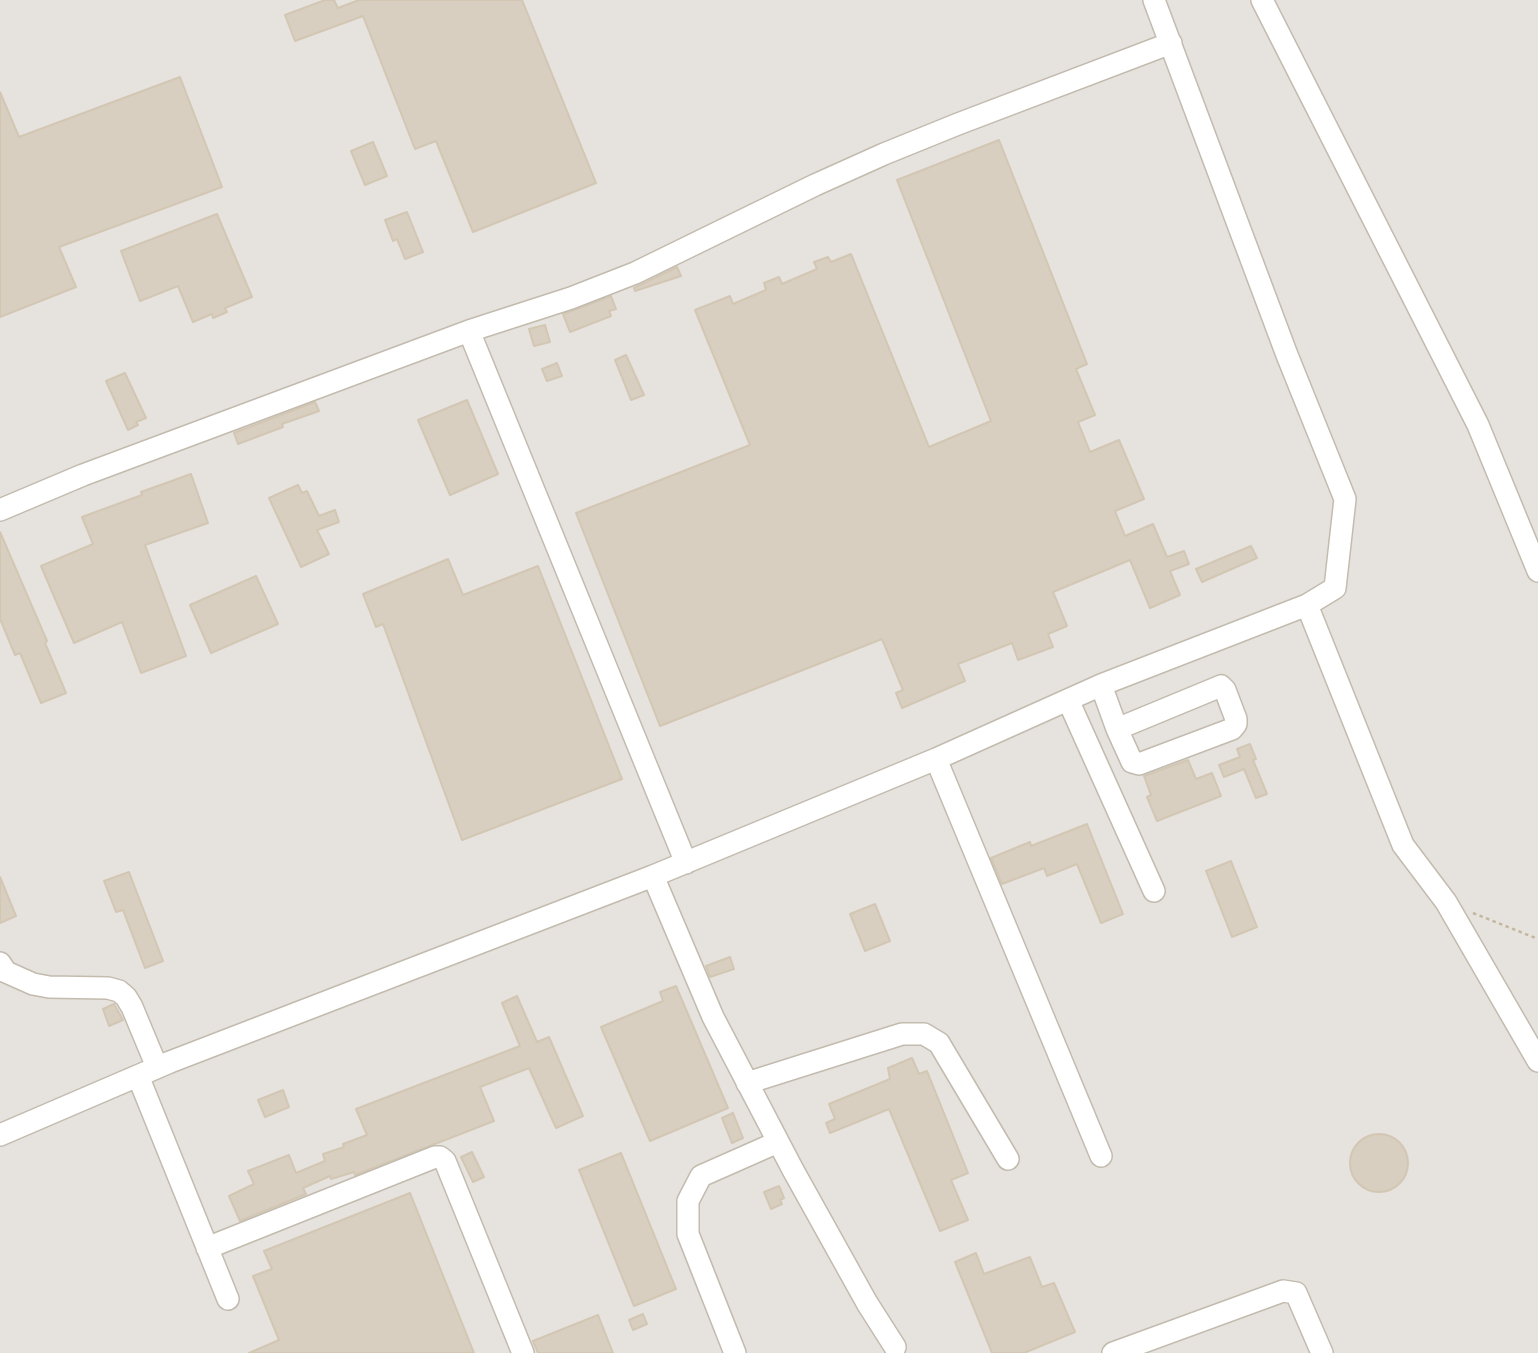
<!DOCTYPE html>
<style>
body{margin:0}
canvas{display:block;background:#f6f3ec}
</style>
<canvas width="1538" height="1353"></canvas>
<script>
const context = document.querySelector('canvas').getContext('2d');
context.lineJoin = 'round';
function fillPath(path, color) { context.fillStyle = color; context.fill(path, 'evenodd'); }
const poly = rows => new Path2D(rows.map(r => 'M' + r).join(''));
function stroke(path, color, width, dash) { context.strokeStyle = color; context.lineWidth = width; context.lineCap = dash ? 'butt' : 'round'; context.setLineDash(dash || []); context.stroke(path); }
fillPath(poly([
 [0,0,1538,0,1538,1353,0,1353]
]), '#e6e2dd');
const building = poly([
 [325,0,334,0,338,8,359,0,522,0,596,183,473,232,436,141,415,149,363,16,295,41,285,15,325,0],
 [180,77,222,187,59,247,76,287,0,317,0,92,19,137,180,77],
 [999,140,1087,364,1076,369,1095,415,1078,422,1090,452,1119,440,1144,499,1115,511,1125,536,1153,524,1167,557,1184,551,1189,564,1170,571,1180,595,1150,608,1130,560,1053,592,1067,626,1048,634,1053,647,1018,660,1012,643,958,664,965,681,902,708,896,693,903,690,882,639,660,726,576,513,750,445,695,310,730,296,733,304,766,290,764,283,779,277,782,284,817,269,814,262,828,257,831,262,851,254,929,447,991,421,897,180,999,140],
 [373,142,387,176,365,185,351,151,373,142],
 [407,212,423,252,405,259,397,239,393,241,385,220,407,212],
 [217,214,252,297,225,308,227,312,213,318,212,314,193,322,178,286,140,301,121,251,217,214],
 [677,267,681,276,635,291,634,288,677,267],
 [611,296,616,309,609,311,611,316,570,332,563,314,611,296],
 [545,325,550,342,534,346,529,329,545,325],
 [626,355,644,395,631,400,615,360,626,355],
 [557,363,562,376,547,381,542,369,557,363],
 [125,373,146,418,136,422,138,425,128,430,106,381,125,373],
 [467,400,498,474,450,495,418,420,467,400],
 [315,402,319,411,282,424,283,427,238,444,234,433,315,402],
 [191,474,208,523,145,545,186,656,141,673,122,622,74,643,41,566,93,544,82,517,142,495,141,492,191,474],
 [298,485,302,493,307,491,319,516,335,510,339,522,317,530,329,554,301,567,269,498,298,485],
 [0,532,47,641,45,643,66,693,41,703,20,653,15,655,0,619,0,532],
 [1251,546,1257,558,1202,582,1196,569,1251,546],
 [448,559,463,595,538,566,622,779,462,840,383,624,376,627,363,594,448,559],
 [256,576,278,624,211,653,190,605,256,576],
 [1250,744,1256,759,1253,760,1267,794,1256,798,1244,769,1224,777,1219,765,1240,757,1237,749,1250,744],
 [1188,760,1196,779,1212,773,1221,796,1157,821,1147,797,1151,795,1144,776,1188,760],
 [1087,824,1123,914,1101,923,1077,864,1047,876,1044,868,1002,884,991,858,1030,842,1031,846,1087,824],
 [1231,861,1257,927,1232,937,1206,871,1231,861],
 [129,872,163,961,145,968,123,910,116,912,104,881,129,872],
 [0,877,16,916,0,923,0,877],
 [875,904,890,941,865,951,850,914,875,904],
 [730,957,734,969,710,977,706,966,730,957],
 [676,986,728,1108,650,1141,601,1027,663,1001,660,992,676,986],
 [517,996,537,1042,549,1037,583,1116,556,1128,529,1068,480,1087,494,1121,355,1175,354,1172,331,1179,330,1176,303,1188,306,1194,240,1221,229,1196,254,1184,248,1171,289,1155,296,1173,325,1161,323,1154,344,1147,343,1144,367,1135,356,1109,520,1046,502,1003,517,996],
 [114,1004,123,1020,109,1026,103,1009,114,1004],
 [912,1058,919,1074,927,1071,968,1173,951,1180,968,1220,940,1231,889,1109,830,1133,826,1123,835,1119,829,1104,890,1079,888,1068,912,1058],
 [283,1090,289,1107,265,1117,258,1100,283,1090],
 [733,1113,743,1138,732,1143,722,1118,733,1113],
 '1350 1163a29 29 0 1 1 58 0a29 29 0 1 1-58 0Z',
 [472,1152,484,1177,473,1182,461,1157,472,1152],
 [621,1153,676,1289,634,1306,579,1170,621,1153],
 [779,1186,784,1198,780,1200,782,1204,771,1209,764,1192,779,1186],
 [410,1193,474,1353,249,1353,279,1340,253,1276,272,1269,264,1251,410,1193],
 [976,1253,984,1274,1030,1257,1042,1287,1054,1283,1075,1332,1024,1353,992,1353,955,1262,976,1253],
 [643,1314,647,1324,633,1330,629,1320,643,1314],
 [598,1315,613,1353,538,1353,533,1341,598,1315]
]);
fillPath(building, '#d8cfc1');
stroke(building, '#d3c7b4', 2);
const minor = poly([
 [1154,0,1287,355,1345,499,1335,588,1307,605,1403,845,1446,902,1538,1061],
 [1262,0,1478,425,1538,571],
 [469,331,686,863],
 [0,510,83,475,469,331,571,298,635,273,815,185,884,154,958,124,1171,43],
 [1101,685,1117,729,1132,762,1139,764,1232,729,1236,724,1236,719,1225,690,1221,686,1117,729],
 [1068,700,1154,891],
 [936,759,1101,1156],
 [653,876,713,1017,793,1170,867,1303,895,1347],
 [0,963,6,972,33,984,49,987,108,988,119,991,126,997,132,1007,157,1067],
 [138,1076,228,1299],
 [747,1083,902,1034,924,1034,939,1043,1008,1159],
 [0,1135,170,1062,653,876,936,759,1101,685,1307,605],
 [207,1248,435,1157,440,1157,445,1161,523,1353],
 [735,1353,688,1234,688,1201,701,1176,778,1142],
 [1113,1353,1283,1291,1296,1293,1322,1353]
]);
stroke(minor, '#c2bbae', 24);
stroke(poly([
 [1473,913,1538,939]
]), '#c4b79f', 2.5, [3.5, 3.5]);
stroke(minor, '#fff', 21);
</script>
